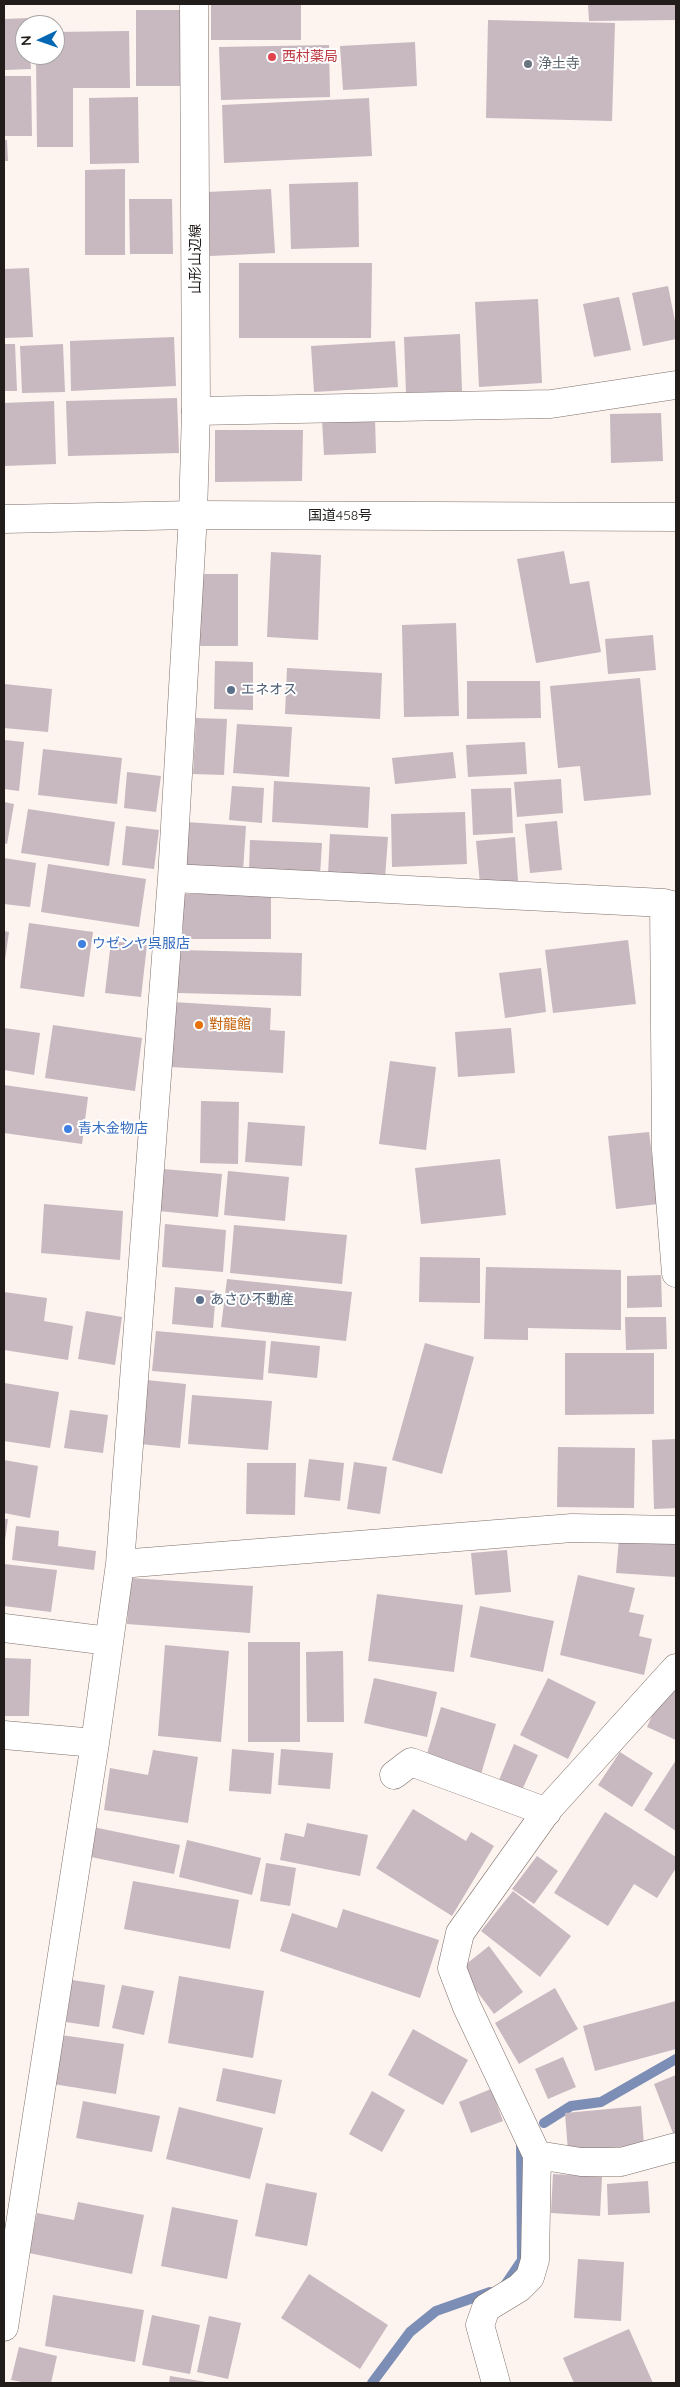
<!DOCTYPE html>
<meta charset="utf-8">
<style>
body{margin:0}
#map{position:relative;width:680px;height:2387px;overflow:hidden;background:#fdf3ef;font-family:Quicksand,sans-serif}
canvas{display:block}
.frame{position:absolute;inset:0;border:5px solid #221d1a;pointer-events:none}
.north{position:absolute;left:15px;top:15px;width:50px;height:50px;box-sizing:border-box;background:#fff;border:1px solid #a7a5a3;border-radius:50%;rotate:267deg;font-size:14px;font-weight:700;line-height:20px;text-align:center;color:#221d1a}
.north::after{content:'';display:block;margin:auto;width:18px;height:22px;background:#0467b3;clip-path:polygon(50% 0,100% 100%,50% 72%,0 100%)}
</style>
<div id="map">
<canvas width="680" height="2387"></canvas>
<div class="frame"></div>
<div class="north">N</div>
</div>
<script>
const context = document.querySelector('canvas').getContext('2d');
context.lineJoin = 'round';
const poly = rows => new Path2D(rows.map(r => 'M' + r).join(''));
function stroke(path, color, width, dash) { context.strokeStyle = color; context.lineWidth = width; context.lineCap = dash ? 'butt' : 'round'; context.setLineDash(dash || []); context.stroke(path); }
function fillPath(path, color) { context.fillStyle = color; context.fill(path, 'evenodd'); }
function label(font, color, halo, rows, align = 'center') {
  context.font = font + ' Quicksand,"Noto Sans JP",sans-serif'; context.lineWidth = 4; context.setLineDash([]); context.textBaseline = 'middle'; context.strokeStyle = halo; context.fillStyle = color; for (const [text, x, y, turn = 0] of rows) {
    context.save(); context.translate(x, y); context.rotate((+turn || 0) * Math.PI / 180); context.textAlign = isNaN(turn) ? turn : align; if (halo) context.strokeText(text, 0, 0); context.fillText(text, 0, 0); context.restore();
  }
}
stroke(poly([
 [544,2123,571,2106,601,2102,676,2059],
 [505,2285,522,2260,521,2142],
 [372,2383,410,2332,436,2311,490,2292]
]), '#7c8eb5', 10);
fillPath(poly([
 [211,4,301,4,301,40,211,40],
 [588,4,676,4,676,20,589,21],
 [136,10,183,10,183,86,136,86],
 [29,18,29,25,25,25,25,55,30,55,31,69,4,70,4,19],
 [488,20,615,23,612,121,486,118],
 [129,31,130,88,73,88,73,147,37,147,36,55,55,55,55,32],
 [415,42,417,86,343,90,340,46],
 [329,45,330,97,221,100,219,47],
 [4,76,31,76,32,136,4,136],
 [138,97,139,163,90,164,89,98],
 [369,98,372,156,224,163,222,105],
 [4,140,7,140,8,161,4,161],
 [125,169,125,255,85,255,85,170],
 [358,182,359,247,291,249,289,184],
 [271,189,275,253,210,256,207,192],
 [129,199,172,199,173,254,130,254],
 [239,263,372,263,371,338,239,338],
 [29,268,33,337,4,338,4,269],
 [668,286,676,326,676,339,643,346,632,293],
 [619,297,631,350,594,357,583,304],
 [538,299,542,383,479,387,475,302],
 [460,334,462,391,406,393,404,337],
 [174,337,176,386,71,391,70,341],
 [395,341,398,387,314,392,311,346],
 [4,344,15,344,17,391,4,391],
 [63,344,65,392,22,393,20,346],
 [177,398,179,453,68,456,66,401],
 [54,401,56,464,4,466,4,403],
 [661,413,663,461,611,463,610,414],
 [375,418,376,453,324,455,322,420],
 [215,430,303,430,302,481,215,482],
 [564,551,570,584,589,581,601,652,536,663,517,559],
 [271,552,321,555,318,640,267,637],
 [196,574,238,574,238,646,196,646],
 [456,623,459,716,404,717,402,625],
 [653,635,656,670,608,674,605,639],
 [215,661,253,662,253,710,214,709],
 [287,668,382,673,380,719,285,714],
 [640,678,651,795,584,801,580,766,558,768,550,686],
 [467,681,540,681,541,718,467,719],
 [4,684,52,689,48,732,4,728],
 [196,718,227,719,224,775,193,774],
 [237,724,292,727,289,777,233,773],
 [4,740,24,742,19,791,4,789],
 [525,742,527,774,468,777,466,745],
 [43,749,122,758,117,804,38,795],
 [453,752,456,778,395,784,392,758],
 [127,772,161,776,156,812,124,808],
 [561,779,563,813,517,817,514,782],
 [274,781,370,787,368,828,272,822],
 [232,786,264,788,262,823,229,820],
 [511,788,513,833,473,835,471,789],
 [4,802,14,804,7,844,4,843],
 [28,809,115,822,109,866,21,853],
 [465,812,467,864,392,867,391,814],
 [557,821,562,870,530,873,525,824],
 [186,822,246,826,243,871,184,868],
 [126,826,159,830,154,869,122,865],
 [330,834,388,837,385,878,328,874],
 [515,837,518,881,480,884,476,841],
 [250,840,322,843,320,875,249,872],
 [4,858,36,863,30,907,4,904],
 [48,864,146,879,139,927,41,912],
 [183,894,271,894,271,939,183,939],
 [29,923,93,932,84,997,20,988],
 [4,931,9,932,5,960,4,960],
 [628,940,636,1004,553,1013,545,950],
 [111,941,147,945,141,997,105,993],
 [178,950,302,953,301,996,177,993],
 [541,968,546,1012,505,1018,499,973],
 [173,1002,271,1008,270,1030,285,1031,283,1073,170,1067],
 [53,1025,142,1038,135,1091,45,1078],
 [4,1028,40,1033,34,1075,4,1070],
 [511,1028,515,1073,458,1077,455,1032],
 [390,1061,436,1067,426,1150,379,1144],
 [4,1085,88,1097,82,1144,4,1133],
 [201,1101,239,1102,238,1164,200,1163],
 [248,1122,305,1126,302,1166,245,1162],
 [649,1132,658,1204,616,1209,608,1136],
 [500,1159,506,1215,421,1224,415,1168],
 [163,1169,222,1174,218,1217,159,1211],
 [228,1171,289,1177,285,1221,224,1215],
 [44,1204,123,1211,120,1260,41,1253],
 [165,1224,226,1230,223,1272,162,1267],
 [234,1225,347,1235,342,1284,230,1273],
 [420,1257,480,1258,480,1303,419,1302],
 [486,1267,621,1270,621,1330,528,1328,528,1340,484,1339],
 [661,1275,662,1307,627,1308,627,1276],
 [227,1279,352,1292,346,1341,221,1327],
 [175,1287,216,1291,213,1328,172,1324],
 [4,1292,47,1298,44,1321,73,1326,68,1360,4,1350],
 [86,1311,122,1317,115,1365,78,1359],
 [625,1317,666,1317,667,1349,626,1350],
 [156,1331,266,1341,263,1380,152,1371],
 [271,1341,320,1346,317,1378,268,1373],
 [425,1343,474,1357,442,1474,392,1460],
 [565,1353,654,1353,654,1414,565,1415],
 [146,1380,186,1384,180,1448,140,1444],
 [4,1383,59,1392,50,1448,4,1441],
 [192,1395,272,1401,268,1450,188,1444],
 [70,1410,108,1415,103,1453,64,1448],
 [676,1439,676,1508,654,1509,652,1440],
 [558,1447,635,1448,634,1508,557,1507],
 [309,1459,344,1463,340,1501,304,1497],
 [4,1460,38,1466,30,1518,4,1513],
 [354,1462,387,1467,380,1514,347,1509],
 [247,1463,296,1463,295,1515,246,1514],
 [4,1519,8,1519,5,1541,4,1541],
 [16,1526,59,1531,58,1546,96,1551,94,1570,12,1560],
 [619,1539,676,1542,676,1577,616,1573],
 [507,1550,511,1592,475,1595,471,1553],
 [4,1564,57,1570,51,1612,4,1606],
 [578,1575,635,1588,629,1612,644,1615,639,1636,652,1639,644,1675,560,1655],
 [130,1578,253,1586,250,1633,127,1624],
 [377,1594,463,1605,454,1672,368,1661],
 [480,1606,554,1621,543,1672,470,1657],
 [248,1642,300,1642,300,1742,248,1742],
 [165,1645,229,1651,221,1742,158,1736],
 [343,1651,344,1722,307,1722,306,1652],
 [4,1658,31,1659,29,1716,4,1716],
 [374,1678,437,1692,427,1737,364,1723],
 [548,1678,596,1702,568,1759,520,1735],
 [668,1680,676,1684,676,1740,647,1727],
 [441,1707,496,1724,481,1774,426,1757],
 [514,1744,538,1755,522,1790,499,1780],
 [232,1749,274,1753,271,1794,229,1791],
 [281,1749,333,1753,330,1789,278,1785],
 [153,1750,198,1757,188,1823,104,1810,110,1768,148,1775],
 [620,1752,653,1773,632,1807,598,1785],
 [676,1760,676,1831,644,1810],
 [413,1809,466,1841,471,1832,494,1846,452,1916,376,1868],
 [605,1812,676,1857,676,1868,657,1898,634,1884,608,1926,554,1893],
 [307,1823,368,1835,360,1876,280,1860,285,1833,304,1837],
 [93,1827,180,1845,174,1874,86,1856],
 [187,1840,261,1858,252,1895,179,1877],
 [537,1856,558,1871,534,1904,512,1889],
 [266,1863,296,1868,290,1906,260,1901],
 [133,1881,239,1900,230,1949,124,1929],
 [513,1891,571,1936,540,1977,481,1931],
 [343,1909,439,1940,420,1998,280,1951,292,1913,337,1928],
 [489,1946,523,1992,494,2014,460,1969],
 [179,1976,264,1991,253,2058,168,2043],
 [72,1980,105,1985,99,2027,66,2022],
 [122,1985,154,1991,144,2035,112,2028],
 [555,1988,578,2029,519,2064,495,2023],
 [676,2001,676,2049,595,2071,583,2026],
 [413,2029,468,2060,443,2105,388,2075],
 [61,2035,124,2044,116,2094,53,2084],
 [563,2057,576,2087,548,2099,535,2069],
 [223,2068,282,2080,275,2114,216,2101],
 [676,2075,676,2141,654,2084],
 [491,2089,503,2121,471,2133,459,2102],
 [372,2091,405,2110,382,2152,349,2134],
 [83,2101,160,2116,152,2152,76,2138],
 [641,2106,644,2145,568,2151,565,2113],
 [179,2107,263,2128,250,2179,166,2159],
 [553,2174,602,2177,600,2216,551,2213],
 [648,2181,650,2213,608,2215,607,2184],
 [266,2183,317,2193,307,2246,255,2236],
 [78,2202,144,2215,132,2274,29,2253,37,2213,74,2220],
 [172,2207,238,2220,227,2279,161,2266],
 [578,2259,624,2262,621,2321,574,2318],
 [309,2274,388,2325,360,2369,281,2318],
 [53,2295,144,2310,135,2362,45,2346],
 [152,2315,200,2325,190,2374,142,2365],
 [209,2316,241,2323,228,2379,197,2372],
 [629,2329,653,2383,574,2383,563,2358],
 [19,2347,57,2356,51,2383,27,2383,11,2380],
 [170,2376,206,2382,206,2383,169,2383]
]), '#c8b8c0');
const minor = poly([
 [196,411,551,404,676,385],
 [172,878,664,903,676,906],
 [664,903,666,1150,676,1273],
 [120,1564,572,1528,676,1530],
 [4,1628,109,1641],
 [676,1668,549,1808,460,1933,452,1968,467,2007,537,2155,581,2162,621,2162,676,2147],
 [4,1735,95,1743],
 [394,1775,411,1762,547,1812],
 [4,2327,95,1743,120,1564,172,878,193,515],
 [496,2383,480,2325,486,2308,519,2288,530,2277,535,2260,537,2155]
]);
const major = poly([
 [193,515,196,411,194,4]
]);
const highway = poly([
 [4,519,193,515,676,517]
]);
stroke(minor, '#7d6f69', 29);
stroke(major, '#7d6f69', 29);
stroke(highway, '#7d6f69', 29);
stroke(minor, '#fff', 28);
stroke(major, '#fff', 28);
stroke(highway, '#fff', 28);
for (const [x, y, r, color] of [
 [272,57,5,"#e0444e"],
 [528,64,5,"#6b7280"],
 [231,690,5,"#5c6f8a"],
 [82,944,5,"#3f7fe0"],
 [199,1025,5,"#e8710a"],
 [68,1129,5,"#3f7fe0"],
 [200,1300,5,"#5c6f8a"]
]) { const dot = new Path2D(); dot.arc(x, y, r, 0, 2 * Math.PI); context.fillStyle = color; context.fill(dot); stroke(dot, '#fff', 2); }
label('14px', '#be3a42', '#fff', [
 ["西村薬局",282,57]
], 'left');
label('14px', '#5b616d', '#fff', [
 ["浄土寺",538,64]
], 'left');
label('14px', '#221d1a', '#fff', [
 ["山形山辺線",196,259,-90],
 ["国道458号",340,516]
]);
label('14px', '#4e5e75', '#fff', [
 ["エネオス",241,690],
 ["あさひ不動産",210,1300]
], 'left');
label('14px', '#366cbe', '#fff', [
 ["ウゼンヤ呉服店",92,944],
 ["青木金物店",78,1129]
], 'left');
label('14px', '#c56008', '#fff', [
 ["對龍館",209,1025]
], 'left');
</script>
